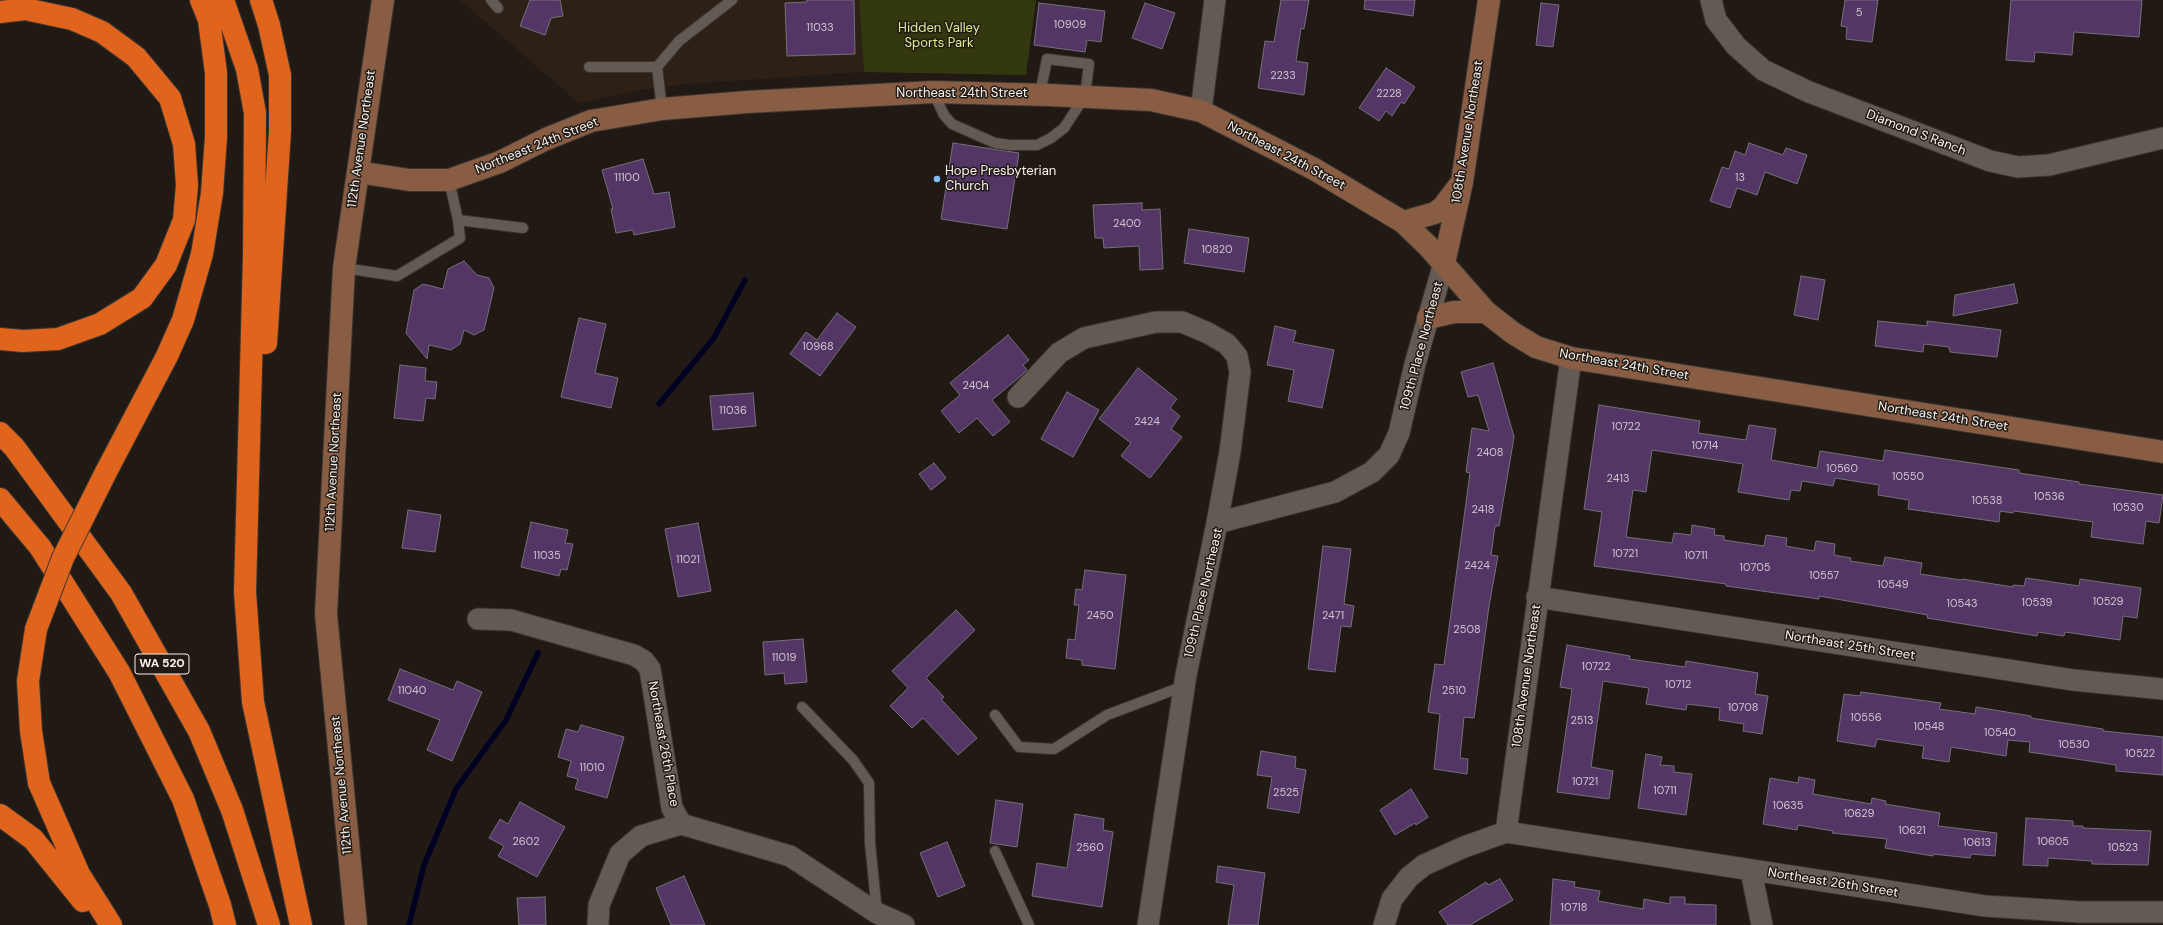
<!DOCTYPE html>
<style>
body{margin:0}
canvas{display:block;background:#211a14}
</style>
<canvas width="2163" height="925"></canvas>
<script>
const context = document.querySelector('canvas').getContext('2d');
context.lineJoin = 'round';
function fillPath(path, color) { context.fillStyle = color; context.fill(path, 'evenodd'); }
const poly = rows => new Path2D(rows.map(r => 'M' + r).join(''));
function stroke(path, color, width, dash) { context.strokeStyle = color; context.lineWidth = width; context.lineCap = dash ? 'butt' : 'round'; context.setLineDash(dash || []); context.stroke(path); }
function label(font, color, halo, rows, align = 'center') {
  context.font = font + ' "DM Sans",sans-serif'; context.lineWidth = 3; context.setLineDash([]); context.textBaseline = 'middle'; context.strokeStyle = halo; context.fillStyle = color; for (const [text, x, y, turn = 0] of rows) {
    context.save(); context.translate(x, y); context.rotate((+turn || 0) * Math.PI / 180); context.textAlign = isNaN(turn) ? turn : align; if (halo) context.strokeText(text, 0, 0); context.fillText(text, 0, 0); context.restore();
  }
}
fillPath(poly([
 [460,0,859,0,864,72,685,84,645,89,579,103]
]), '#2c2017');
fillPath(poly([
 [859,0,1036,0,1026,75,864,72]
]), '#33380e');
stroke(poly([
 [659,404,714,338,745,280],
 [409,925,424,865,456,789,506,720,538,653]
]), '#002', 5.5);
const building = poly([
 [530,0,560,0,563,16,551,18,545,35,520,26,530,0],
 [807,0,854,0,855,54,787,56,785,3,807,2,807,0],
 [1281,0,1309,0,1304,29,1301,28,1296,61,1308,63,1304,95,1258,88,1265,41,1274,42,1281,0],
 [1365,0,1415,0,1413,16,1364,9,1365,0],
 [1845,0,1878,0,1872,42,1846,39,1847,27,1841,26,1845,0],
 [2011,0,2142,0,2139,37,2074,32,2072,55,2035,52,2034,62,2006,60,2011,0],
 [1039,3,1105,11,1101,42,1087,40,1085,52,1034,45,1039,3],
 [1145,3,1175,13,1162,49,1132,38,1145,3],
 [1541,3,1559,5,1553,47,1536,45,1541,3],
 [1386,68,1415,87,1404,104,1401,102,1392,116,1386,111,1379,121,1359,108,1386,68],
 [953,143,1019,153,1007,229,941,219,953,143],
 [1749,143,1783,155,1786,148,1807,155,1797,184,1765,172,1757,195,1737,188,1730,208,1710,201,1722,167,1729,169,1735,151,1745,155,1749,143],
 [643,159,654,194,669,192,675,227,634,235,633,230,616,233,611,209,613,209,602,170,643,159],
 [1142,203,1142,210,1160,209,1163,269,1140,270,1139,246,1104,248,1103,238,1095,238,1093,205,1142,203],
 [1189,229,1249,238,1244,272,1184,263,1189,229],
 [464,261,477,275,489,278,494,288,484,330,474,335,464,330,460,344,451,350,429,345,427,359,406,333,414,290,423,284,443,289,448,269,464,261],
 [1801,276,1825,280,1818,320,1794,315,1801,276],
 [2014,284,2018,303,1953,316,1955,295,2014,284],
 [837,313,856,327,820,376,790,354,806,332,817,340,837,313],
 [579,318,606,324,595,373,618,378,611,408,561,397,579,318],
 [1878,321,1927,326,1927,321,2001,330,1997,357,1950,352,1949,347,1924,344,1923,352,1875,346,1878,321],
 [1275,326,1296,331,1293,342,1334,350,1322,408,1288,401,1294,370,1267,365,1275,326],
 [1008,335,1029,360,1023,365,1027,370,1022,375,992,400,1010,422,993,436,977,418,959,433,941,411,960,395,950,383,1008,335],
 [1493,363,1514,437,1499,526,1495,526,1491,555,1498,556,1489,606,1474,718,1464,717,1460,758,1468,759,1467,774,1434,769,1440,714,1428,712,1435,664,1444,665,1470,473,1466,472,1472,428,1489,431,1478,395,1468,397,1461,372,1493,363],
 [400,365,426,368,425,381,437,382,435,399,426,398,423,421,394,418,400,365],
 [1138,368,1177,399,1170,408,1180,416,1171,429,1182,437,1150,478,1121,456,1131,443,1099,419,1138,368],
 [1067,392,1099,410,1073,457,1041,439,1067,392],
 [753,393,756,426,713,430,710,396,753,393],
 [1599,405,1700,421,1698,433,1746,440,1749,425,1776,429,1771,460,1817,468,1820,451,1883,461,1885,450,2019,470,2019,473,2079,482,2079,484,2163,495,2159,523,2146,521,2143,544,2091,537,2093,522,2014,511,2013,513,2000,511,1999,522,1908,509,1909,500,1878,495,1879,485,1835,478,1833,486,1802,481,1800,491,1791,490,1789,500,1738,492,1743,464,1652,450,1646,492,1633,490,1626,537,1672,543,1674,533,1691,535,1692,525,1715,529,1714,535,1724,536,1724,540,1764,546,1766,535,1787,538,1786,546,1814,551,1816,541,1835,544,1834,555,1851,558,1850,561,1883,566,1885,557,1922,563,1920,574,1961,580,1962,579,2013,587,2013,585,2024,586,2026,578,2079,586,2080,579,2141,588,2137,618,2123,616,2120,640,2065,632,2064,636,2038,632,2037,636,1927,618,1928,615,1819,596,1819,599,1726,586,1726,584,1594,566,1602,512,1584,509,1599,405],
 [934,463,946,478,931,490,919,474,934,463],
 [408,510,441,515,435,552,402,548,408,510],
 [531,522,568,530,565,543,573,544,567,570,561,569,559,576,521,567,531,522],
 [698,523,711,591,678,597,665,529,698,523],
 [1323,546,1351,549,1344,604,1354,606,1351,627,1341,626,1335,672,1308,669,1323,546],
 [1085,570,1126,575,1115,669,1082,665,1082,660,1066,658,1068,639,1075,640,1079,605,1074,605,1076,589,1082,590,1085,570],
 [956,610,975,630,926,678,944,697,941,699,977,738,958,755,923,718,912,728,890,706,908,688,892,671,956,610],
 [803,639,807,682,785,684,784,673,765,675,763,642,803,639],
 [1567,645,1630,656,1629,659,1685,667,1686,661,1758,673,1755,694,1768,696,1762,734,1743,731,1744,724,1719,720,1720,708,1687,704,1686,710,1646,704,1649,688,1603,681,1591,767,1613,771,1609,799,1557,792,1572,689,1560,687,1567,645],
 [400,669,453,690,457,681,482,692,452,761,427,750,440,720,388,700,400,669],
 [1861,692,1941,703,1939,709,1975,714,1976,707,2031,716,2031,718,2103,729,2103,731,2163,737,2163,775,2116,771,2116,765,2029,752,2030,742,2008,740,2006,756,1951,747,1949,762,1922,758,1924,746,1877,739,1875,747,1837,741,1844,694,1860,696,1861,692],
 [581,725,624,737,607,798,575,789,578,779,567,776,571,761,558,757,566,729,578,732,581,725],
 [1261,751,1296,757,1295,768,1306,770,1299,813,1267,808,1272,777,1257,775,1261,751],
 [1646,754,1662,757,1660,765,1674,766,1674,772,1692,774,1686,815,1638,808,1646,754],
 [1799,777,1815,780,1813,794,1871,804,1872,798,1886,801,1885,804,1940,813,1938,826,1997,833,1995,856,1971,854,1970,858,1933,854,1933,856,1885,848,1887,839,1832,833,1833,831,1798,825,1797,830,1763,824,1770,778,1798,783,1799,777],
 [1411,789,1428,817,1416,825,1415,823,1395,835,1380,810,1411,789],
 [996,800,1023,804,1017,847,990,843,996,800],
 [520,802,565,827,537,877,498,856,504,846,489,838,500,819,508,824,520,802],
 [1075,814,1104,819,1103,830,1113,832,1102,907,1032,896,1037,863,1067,868,1075,814],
 [2026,818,2073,821,2073,826,2083,826,2083,828,2151,831,2148,865,2092,864,2092,861,2048,858,2048,866,2023,865,2026,818],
 [947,842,965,886,938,897,920,853,947,842],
 [1218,866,1265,873,1258,925,1228,925,1234,885,1216,882,1218,866],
 [684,876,705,925,671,925,656,888,684,876],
 [1500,879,1513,900,1470,925,1448,925,1439,912,1486,882,1488,885,1500,879],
 [1553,879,1575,882,1574,887,1600,891,1598,901,1643,909,1644,899,1670,904,1670,897,1685,897,1685,904,1716,905,1716,925,1550,925,1553,879],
 [545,897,546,925,519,925,517,898,545,897]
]);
fillPath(building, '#533566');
stroke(building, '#746f78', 1);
const lane = poly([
 [491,0,498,8],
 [589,67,657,67],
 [933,92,944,115,952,124,995,143,1009,145,1037,145,1051,138,1064,128,1085,96,1089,64,1047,59,1040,94],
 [662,109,657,67,679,41,732,0],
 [458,220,523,228],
 [344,268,397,276,460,238,458,220,449,180],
 [802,707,853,760,869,783,870,843,877,913],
 [995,715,1019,747,1054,749,1107,715,1184,686],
 [995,851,1029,925]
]);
const street = poly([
 [1711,0,1716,20,1736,46,1763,70,1809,92,1990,161,2018,167,2049,165,2163,138],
 [1201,111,1215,0],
 [1018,397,1059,353,1084,338,1156,322,1182,322,1208,333,1227,344,1237,356,1240,372,1230,452,1217,523],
 [1537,597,2073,680,2163,689],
 [478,619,511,620,634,655,644,661,650,669,672,808,681,824,790,856,877,913,904,925],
 [1506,832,1571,358],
 [1751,871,1762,925],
 [598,925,599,905,620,854,641,836,681,824],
 [1148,925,1186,675,1217,523,1335,492,1372,472,1389,455,1399,433,1415,364,1444,263],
 [1384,925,1392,899,1409,877,1424,865,1464,847,1506,832,1985,906,2080,912,2163,912]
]);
const secondary = poly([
 [358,172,409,180,449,180,500,162,546,139,591,121,662,109,747,102,933,92,1049,95,1151,100,1201,111,1314,169,1403,222,1428,246,1486,312,1513,333,1536,347,1571,358,2163,452],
 [1403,222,1435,213,1443,207,1459,186],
 [1444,263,1462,182,1489,0],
 [1428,318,1454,312,1486,312],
 [356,925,326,614,344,268,383,0]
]);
const highway = poly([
 [223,0,247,69,255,113,254,256,245,592,253,702,301,925],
 [261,0,269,25,280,75,280,131,266,343],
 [0,12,25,9,72,19,102,32,136,57,170,98,184,144,187,185,184,220,166,265,142,298,100,324,58,339,23,341,0,339],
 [0,433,14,447,121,593,199,731,232,810,269,925],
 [106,472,167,356,183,320,202,254,212,193,216,137,216,73,209,20,201,0],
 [0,499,40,547,119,672,183,799,220,905,225,925],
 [36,629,28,681,31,731,39,783,79,874,111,925],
 [0,815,33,839,83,901]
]);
stroke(lane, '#3a3532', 12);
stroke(street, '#3a3532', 23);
stroke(secondary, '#3a3532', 24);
stroke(highway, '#3a3532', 24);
stroke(lane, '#635a54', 10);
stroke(street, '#635a54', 21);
stroke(secondary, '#885d43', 22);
stroke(highway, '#e0641b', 22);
const highwayBridge = poly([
 [36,629,63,558,106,472]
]);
stroke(highwayBridge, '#3a3532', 24, []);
stroke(highwayBridge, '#e0641b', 22);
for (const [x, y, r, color] of [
 [937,179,4,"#80bdfa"]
]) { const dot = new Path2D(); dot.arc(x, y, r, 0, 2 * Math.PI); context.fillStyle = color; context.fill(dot); stroke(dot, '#211a14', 1.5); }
label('11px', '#cfc4cd', null, [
 ["5",1859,13],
 ["10909",1070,25],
 ["11033",820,28],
 ["2233",1283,76],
 ["2228",1389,94],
 ["11100",627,178],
 ["13",1740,178],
 ["2400",1127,224],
 ["10820",1217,250],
 ["10968",818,347],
 ["2404",976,386],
 ["11036",733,411],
 ["2424",1147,422],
 ["10722",1626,427],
 ["10714",1705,446],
 ["2408",1490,453],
 ["10560",1842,469],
 ["10550",1908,477],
 ["2413",1618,479],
 ["10536",2049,497],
 ["10538",1987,501],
 ["10530",2128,508],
 ["2418",1483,510],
 ["10721",1625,554],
 ["11035",547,556],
 ["10711",1696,556],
 ["11021",688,560],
 ["2424",1477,566],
 ["10705",1755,568],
 ["10557",1824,576],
 ["10549",1893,585],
 ["10529",2108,602],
 ["10539",2037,603],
 ["10543",1962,604],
 ["2450",1100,616],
 ["2471",1333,616],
 ["2508",1467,630],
 ["11019",784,658],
 ["10722",1596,667],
 ["10712",1678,685],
 ["11040",412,691],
 ["2510",1454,691],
 ["10708",1743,708],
 ["10556",1866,718],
 ["2513",1582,721],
 ["10548",1929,727],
 ["10540",2000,733],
 ["10530",2074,745],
 ["10522",2140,754],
 ["11010",592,768],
 ["10721",1585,782],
 ["10711",1665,791],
 ["2525",1286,793],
 ["10635",1788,806],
 ["10629",1859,814],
 ["10621",1912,831],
 ["2602",526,842],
 ["10605",2053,842],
 ["10613",1977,843],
 ["2560",1090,848],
 ["10523",2123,848],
 ["10718",1574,908]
]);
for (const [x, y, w] of [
 [162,664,54]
]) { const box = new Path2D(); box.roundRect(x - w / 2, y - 10, w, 20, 3); context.fillStyle = '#211a14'; context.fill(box); stroke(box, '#f8f3ef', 1); }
label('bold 12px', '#f8f3ef', null, [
 ["WA 520",162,664]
]);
label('13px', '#deec90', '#211a14', [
 ["Hidden Valley",939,29],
 ["Sports Park",939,44]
]);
label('13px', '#f8f3ef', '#211a14', [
 ["Northeast 24th Street",962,94],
 ["108th Avenue Northeast",1468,132,-81],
 ["Diamond S Ranch",1916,133,21],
 ["112th Avenue Northeast",362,139,-82],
 ["Northeast 24th Street",537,146,-22],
 ["Northeast 24th Street",1286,156,28],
 ["109th Place Northeast",1422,346,-75],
 ["Northeast 24th Street",1624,365,10],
 ["Northeast 24th Street",1943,417,9],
 ["112th Avenue Northeast",334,462,-87],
 ["109th Place Northeast",1204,593,-77],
 ["Northeast 25th Street",1850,646,9],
 ["108th Avenue Northeast",1527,676,-82],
 ["Northeast 26th Place",663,744,80],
 ["112th Avenue Northeast",342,785,-95],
 ["Northeast 26th Street",1833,883,9]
]);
label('13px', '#f8f3ef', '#211a14', [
 ["Hope Presbyterian",945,172],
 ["Church",945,187]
], 'left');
</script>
